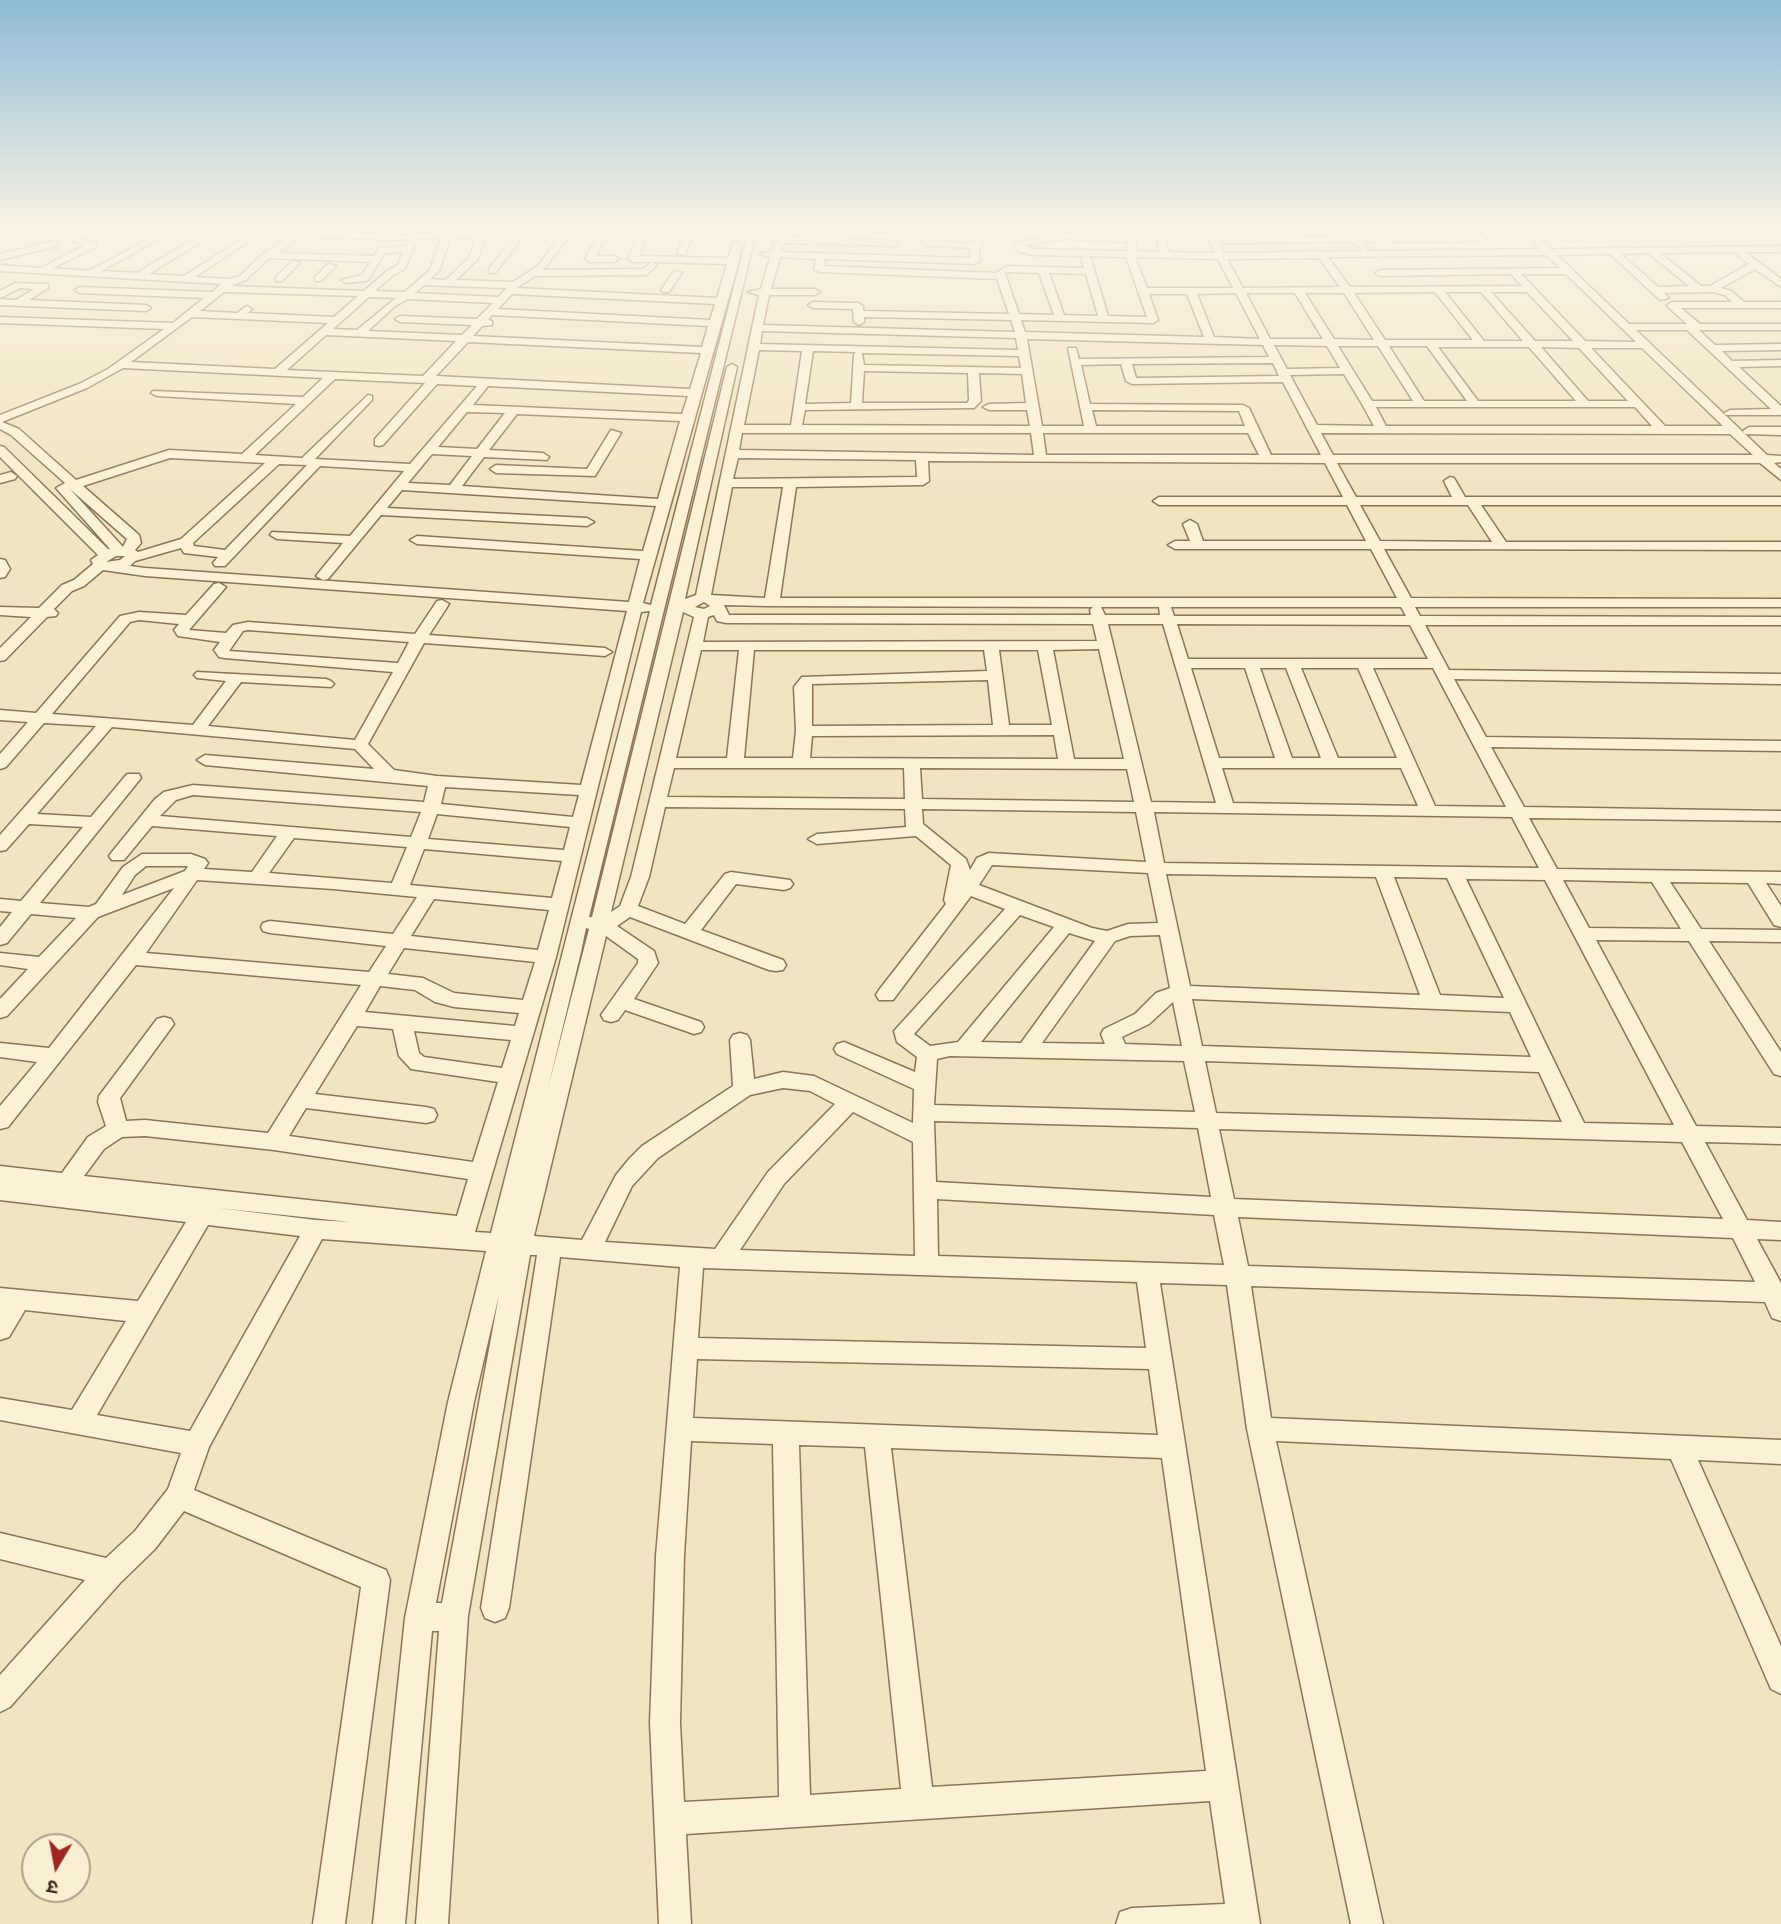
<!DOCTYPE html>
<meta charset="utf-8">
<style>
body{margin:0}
#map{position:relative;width:1781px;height:1924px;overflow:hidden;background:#f1e4c0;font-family:"Crimson Pro","Noto Sans Devanagari",serif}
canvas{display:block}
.north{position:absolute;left:21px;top:1833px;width:70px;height:70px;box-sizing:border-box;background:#f8eed1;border:2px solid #aca089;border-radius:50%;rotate:190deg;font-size:19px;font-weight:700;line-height:28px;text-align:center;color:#3b2c1c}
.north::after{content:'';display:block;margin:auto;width:24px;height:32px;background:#a02422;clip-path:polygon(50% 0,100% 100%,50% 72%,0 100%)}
</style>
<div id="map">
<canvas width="1781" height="1924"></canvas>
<div class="north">उ</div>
</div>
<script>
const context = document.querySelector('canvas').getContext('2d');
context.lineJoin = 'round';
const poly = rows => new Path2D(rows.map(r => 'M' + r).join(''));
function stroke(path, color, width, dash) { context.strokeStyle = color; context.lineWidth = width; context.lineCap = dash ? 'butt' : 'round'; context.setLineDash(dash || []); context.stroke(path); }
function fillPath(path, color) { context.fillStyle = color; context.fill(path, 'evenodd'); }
const minor = poly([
 [38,229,51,229,96,243,96,247,53,268,89,271,167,229,178,229,101,271,137,273,195,238,201,238,201,242,149,274,184,276,257,229,267,229,195,277,229,279,240,276,264,253,300,229,392,234,410,234,412,229,420,229,419,233,443,233,445,229,453,229,452,232,487,229,478,259,456,280,513,282,539,265,565,229,648,229,689,230,694,233,685,255,677,253,684,236,646,235,639,256,728,258,734,242,740,242,739,261,643,603,651,605,749,229,757,229,589,917,592,917,727,367,732,364,737,367,685,599,696,595,759,295,748,292,761,289,770,257,759,254,772,251,779,229,787,229,785,237,894,240,899,243,894,246,784,243,781,252,970,258,971,248,928,246,923,243,931,229,939,229,934,241,973,243,980,229,988,229,979,251,980,261,975,264,825,259,824,266,996,273,1007,266,1084,268,1081,259,1086,256,1091,259,1108,316,1147,317,1126,257,1034,255,1019,252,1014,246,1018,241,1035,240,1063,233,1128,236,1130,229,1138,229,1135,251,1160,252,1154,229,1162,229,1169,252,1215,253,1203,229,1211,229,1216,237,1439,235,1435,230,1443,229,1449,235,1482,235,1487,238,1482,241,1363,242,1369,249,1365,251,1541,249,1521,229,1530,229,1551,249,1781,246,1781,252,1745,252,1781,279,1781,287,1755,269,1721,288,1731,291,1744,302,1781,302,1781,308,1681,308,1700,324,1781,324,1781,330,1699,330,1715,345,1781,344,1781,350,1722,351,1732,361,1781,360,1781,366,1739,367,1781,406,1781,415,1726,415,1724,413,1730,410,1771,409,1687,330,1636,330,1767,455,1781,456,1781,462,1774,463,1781,469,1781,480,1760,463,1337,463,1356,497,1452,497,1444,481,1450,477,1454,478,1465,497,1781,497,1781,505,1481,505,1506,542,1781,542,1781,550,1384,549,1411,598,1781,599,1781,607,1415,607,1420,616,1781,617,1781,625,1425,625,1449,670,1781,674,1781,684,1454,679,1486,737,1781,741,1781,751,1491,747,1524,807,1781,811,1781,821,1529,818,1557,869,1781,872,1781,884,1766,883,1781,906,1781,927,1774,925,1748,883,1670,882,1701,929,1781,930,1781,942,1709,941,1781,1052,1781,1076,1774,1074,1689,941,1596,940,1696,1126,1781,1128,1781,1144,1705,1142,1747,1220,1781,1222,1781,1240,1757,1239,1781,1283,1781,1321,1772,1318,1765,1302,1251,1286,1271,1418,1781,1440,1781,1464,1698,1460,1781,1646,1781,1694,1771,1689,1671,1459,1276,1441,1383,1924,1351,1924,1247,1429,1227,1285,1160,1283,1260,1924,1116,1924,1120,1912,1132,1908,1225,1904,1210,1801,686,1834,691,1924,659,1924,650,1723,656,1556,680,1267,560,1257,509,1608,505,1618,495,1622,485,1618,481,1608,537,1255,530,1255,468,1616,448,1924,416,1924,439,1631,432,1631,405,1924,373,1924,405,1618,448,1402,486,1251,322,1239,209,1447,194,1490,386,1570,390,1580,345,1924,313,1924,361,1587,184,1511,155,1549,120,1583,10,1707,0,1712,0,1675,85,1580,0,1559,0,1533,106,1558,135,1531,168,1489,181,1453,0,1420,0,1398,72,1410,126,1321,25,1310,9,1337,0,1340,0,1288,138,1301,186,1222,0,1200,0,1166,62,1173,88,1137,106,1126,98,1102,99,1096,157,1019,164,1017,171,1019,174,1024,120,1098,126,1121,145,1120,268,1133,361,985,136,965,8,1127,0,1129,0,1106,37,1062,0,1057,0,1043,49,1048,174,888,98,917,7,1016,0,1018,0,999,28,969,0,965,0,953,39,957,76,918,31,914,7,943,0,945,0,927,12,912,0,911,0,899,21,901,83,827,29,824,6,850,0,851,0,835,96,726,44,723,6,767,0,769,0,754,28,722,0,720,0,710,36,713,120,616,139,612,186,615,214,584,219,583,226,587,189,630,226,633,233,625,248,622,415,634,437,601,442,600,449,604,429,635,605,648,612,652,605,656,424,643,368,744,394,770,437,776,581,785,627,611,145,576,103,570,84,586,72,591,54,609,58,613,56,616,47,617,5,660,0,661,0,648,31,617,0,615,0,607,39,608,62,585,74,580,93,564,91,560,98,555,0,457,0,446,4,447,108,549,110,549,56,488,65,483,11,435,0,429,0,415,79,384,108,369,164,329,0,323,0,317,173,323,204,298,80,293,75,290,80,287,212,292,221,284,0,271,0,265,41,268,85,245,38,229],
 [571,234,598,234,585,259,590,262,614,262,619,259,614,256,596,256,607,234,638,234,628,259,633,262,652,262,643,269,543,270,571,234],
 [302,236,392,240,408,239,405,246,379,248,374,256,277,253,302,236],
 [476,237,469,258,446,280,430,279,439,271,450,238,476,237],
 [441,238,430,270,405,292,375,291,393,275,405,269,417,239,441,238],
 [1063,239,1128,242,1126,251,1034,249,1024,246,1063,239],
 [1353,242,1363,251,1224,253,1219,243,1353,242],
 [403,252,398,265,387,271,364,291,231,286,246,280,269,258,370,262,362,275,341,280,346,283,365,281,368,280,385,253,403,252],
 [1734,252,1749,264,1710,286,1701,286,1660,253,1734,252],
 [1648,253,1689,286,1658,287,1621,254,1648,253],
 [1610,254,1660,300,1669,298,1664,293,1712,292,1725,295,1732,302,1672,302,1667,305,1668,307,1687,324,1629,324,1557,255,1610,254],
 [1546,255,1560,268,1380,270,1375,273,1380,276,1511,274,1522,286,1350,287,1328,257,1546,255],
 [780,257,816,259,814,269,819,272,997,279,1009,314,863,311,863,306,858,303,813,302,808,305,813,308,853,309,854,322,859,325,864,322,864,317,1011,320,1015,332,763,325,769,295,815,295,820,292,815,289,771,289,780,257],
 [1135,257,1218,259,1233,288,1147,288,1135,257],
 [1319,258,1340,287,1243,288,1227,259,1319,258],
 [652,262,727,264,717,298,517,288,535,276,646,275,657,265,652,262],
 [1008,272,1039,273,1054,315,1019,314,1005,273,1008,272],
 [1049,273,1086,274,1098,316,1064,315,1049,273],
 [1521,274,1566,274,1636,342,1585,341,1521,274],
 [424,285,448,286,507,288,498,297,415,293,424,285],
 [224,292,358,296,334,317,248,313,252,309,247,306,237,313,200,311,224,292],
 [1435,292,1473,340,1385,340,1354,293,1435,292],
 [1445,292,1481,292,1523,341,1484,341,1445,292],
 [1491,292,1527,292,1573,341,1535,341,1491,292],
 [1236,293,1260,339,1214,337,1197,294,1236,293],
 [1246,293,1295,293,1323,339,1270,339,1246,293],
 [1305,293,1344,293,1374,340,1334,339,1305,293],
 [512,294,715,304,710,320,498,309,512,294],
 [1149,294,1187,294,1204,337,1025,332,1021,320,1153,323,1158,320,1149,294],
 [369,297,396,298,357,330,333,329,369,297],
 [408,299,493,303,477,319,400,316,395,319,400,322,472,325,462,335,368,331,395,306,408,299],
 [492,315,708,326,702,347,473,336,482,326,492,325,492,321,488,320,492,315],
 [192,317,239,319,328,323,275,369,131,362,192,317],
 [762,331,1016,338,1018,350,760,344,762,331],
 [326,335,456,341,423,376,287,370,326,335],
 [1027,339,1263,345,1269,357,1079,359,1076,348,1068,348,1084,426,1042,426,1027,339],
 [468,342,701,353,690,389,436,376,468,342],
 [1274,345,1327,346,1340,368,1287,369,1274,345],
 [1338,346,1378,346,1413,401,1372,401,1338,346],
 [1389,346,1427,346,1467,401,1424,401,1389,346],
 [1438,347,1529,347,1576,401,1478,401,1438,347],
 [1541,347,1579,348,1628,401,1588,401,1541,347],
 [1591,348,1642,348,1723,426,1665,426,1591,348],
 [759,350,802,351,791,425,744,425,759,350],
 [813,351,856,352,854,355,851,403,805,404,813,351],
 [862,353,1019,356,1021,368,864,365,862,353],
 [1273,363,1279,376,1136,378,1132,364,1273,363],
 [1121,364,1126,381,1132,384,1283,382,1321,455,1271,455,1249,408,1243,405,1090,404,1081,365,1121,364],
 [123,368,323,378,303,397,153,391,151,393,157,396,296,404,242,454,169,450,76,480,19,429,2,422,87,388,123,368],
 [864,371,968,373,969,400,967,403,862,403,864,371],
 [979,373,1022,374,1026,403,989,404,983,407,989,410,1027,410,1030,426,802,425,805,410,974,408,981,401,979,373],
 [1344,374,1362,404,1374,426,1317,425,1290,375,1344,374],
 [335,379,425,383,375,439,375,445,379,446,383,445,437,384,477,386,410,464,315,459,372,400,372,396,368,395,302,458,255,455,335,379],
 [488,386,688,396,682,414,473,405,488,386],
 [1376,407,1635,407,1652,426,1386,426,1376,407],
 [1092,410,1239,411,1245,426,1096,426,1092,410],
 [467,412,505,413,477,449,438,447,467,412],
 [517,414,680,421,658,499,462,486,484,457,547,460,549,457,543,453,489,450,517,414],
 [742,433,1031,433,1034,455,739,450,742,433],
 [1043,433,1248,433,1259,455,1046,455,1043,433],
 [1321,433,1730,434,1753,455,1333,455,1321,433],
 [432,454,472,456,450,485,408,483,432,454],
 [170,458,265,463,181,539,138,552,135,550,141,543,139,535,83,486,170,458],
 [738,458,916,460,917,477,733,479,738,458],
 [928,461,1325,463,1343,497,1159,497,1153,501,1159,505,1347,505,1366,541,1203,541,1197,524,1190,520,1183,524,1190,541,1175,541,1168,545,1175,549,1371,549,1397,598,780,598,796,487,923,485,929,481,928,461],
 [279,464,307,465,225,550,194,546,193,543,279,464],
 [320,466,404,471,350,536,272,532,270,535,277,539,343,543,316,576,323,580,328,579,381,515,587,526,594,522,587,518,387,508,402,490,656,506,643,551,417,536,410,540,417,544,640,559,629,602,145,568,130,566,135,561,181,548,184,553,218,557,213,563,215,566,225,566,320,466],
 [732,487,783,487,765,598,711,595,732,487],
 [70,489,127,539,123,547,70,489],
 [1360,505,1468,505,1492,542,1380,541,1360,505],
 [116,556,125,556,120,560,106,562,116,556],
 [704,602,710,606,704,609,695,607,704,602],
 [724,605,767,606,1093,607,1090,610,1091,615,729,615,724,605],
 [1101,607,1159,607,1160,615,1105,615,1101,607],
 [1171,607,1401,607,1406,616,1174,616,1171,607],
 [650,611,491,1233,475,1232,556,957,641,612,650,611],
 [683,612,694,617,631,877,620,906,611,912,683,612],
 [714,615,717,621,726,623,1093,624,1097,641,703,642,708,617,714,615],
 [139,620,179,624,174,630,178,636,220,642,214,650,219,657,224,658,393,672,355,740,208,726,241,682,331,687,334,684,331,681,326,679,197,672,194,675,197,678,226,681,193,725,52,714,130,622,139,620],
 [1108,624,1163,624,1216,803,1151,802,1108,624],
 [1177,624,1410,625,1428,659,1188,659,1177,624],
 [248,630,409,642,398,663,229,651,243,631,248,630],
 [1099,649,1124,759,1074,759,1053,650,1099,649],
 [701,650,739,650,727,758,676,758,701,650],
 [754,650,984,650,987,671,802,677,794,687,796,731,793,758,744,758,754,650],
 [999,650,1038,650,1052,725,1009,725,999,650],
 [1191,668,1245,668,1275,758,1219,758,1191,668],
 [1260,668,1286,668,1321,758,1292,758,1260,668],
 [1301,668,1358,668,1397,758,1338,758,1301,668],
 [1373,668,1433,668,1506,807,1435,806,1373,668],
 [988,680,993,725,812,726,812,684,988,680],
 [112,727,355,749,374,769,205,755,197,760,205,765,428,786,424,802,193,785,164,792,155,799,112,852,109,856,112,860,124,860,152,826,277,836,252,872,204,869,208,863,205,859,191,854,142,854,123,867,96,904,89,907,40,903,141,778,139,774,127,774,91,817,37,814,112,727],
 [1054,735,1058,759,810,758,812,736,1054,735],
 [674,768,904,768,905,799,667,797,674,768],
 [920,768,1127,769,1134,802,922,799,920,768],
 [1222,768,1401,768,1418,806,1233,803,1222,768],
 [445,787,579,795,573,817,441,804,445,787],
 [193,795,421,812,411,837,160,816,176,800,193,795],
 [665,807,905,809,906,827,817,834,808,839,817,844,916,836,951,865,944,900,946,904,879,990,876,995,879,1000,893,1000,971,896,1005,909,894,1031,897,1042,917,1057,915,1072,844,1042,837,1044,834,1049,837,1054,914,1089,913,1123,814,1076,783,1072,754,1079,750,1040,747,1035,740,1033,733,1035,730,1040,733,1086,642,1146,629,1159,616,1175,582,1240,534,1236,606,936,638,959,638,963,601,1015,604,1020,611,1022,618,1020,625,1010,694,1034,701,1032,704,1027,701,1022,634,999,658,963,654,951,617,926,630,917,769,970,776,971,783,970,786,965,783,960,701,930,736,884,784,890,790,888,793,884,790,880,731,872,725,874,685,924,638,906,649,877,665,807],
 [922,809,1136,812,1146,862,989,853,977,858,970,870,966,859,923,824,922,809],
 [1154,812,1512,817,1539,868,1164,863,1154,812],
 [437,814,570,827,564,850,428,839,437,814],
 [294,838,407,847,392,883,269,873,294,838],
 [424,849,562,861,552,898,410,885,424,849],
 [992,865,1148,873,1158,923,1128,924,1107,931,1092,928,979,885,992,865],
 [146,866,188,866,185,871,122,895,135,875,146,866],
 [1166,874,1376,877,1420,995,1190,986,1166,874],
 [1394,877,1447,878,1504,998,1440,995,1394,877],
 [1466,879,1545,880,1674,1125,1584,1123,1466,879],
 [197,880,333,889,417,897,393,934,270,921,263,923,261,927,263,931,270,933,386,946,369,972,146,953,197,880],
 [1563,880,1652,882,1681,929,1589,928,1563,880],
 [434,899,549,910,538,950,411,936,434,899],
 [1020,915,1054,927,958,1042,930,1046,914,1034,1020,915],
 [586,928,589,929,548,1088,581,952,586,928],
 [1069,933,1095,941,1021,1043,981,1042,1069,933],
 [1160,935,1170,988,1156,993,1135,1014,1104,1029,1101,1034,1105,1044,1042,1043,1115,941,1130,936,1160,935],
 [404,948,535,962,523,1000,454,993,423,978,388,974,404,948],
 [380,986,415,990,435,1002,454,1007,519,1013,515,1026,365,1012,380,986],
 [1192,999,1510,1012,1531,1057,1202,1046,1192,999],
 [1173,1002,1182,1046,1125,1044,1122,1037,1149,1024,1173,1002],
 [357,1026,393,1029,399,1056,411,1069,498,1082,473,1162,289,1136,306,1108,426,1123,434,1121,437,1115,434,1109,426,1107,315,1094,357,1026],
 [414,1031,511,1040,502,1068,424,1057,419,1053,414,1031],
 [950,1056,1184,1061,1195,1112,934,1105,937,1059,950,1056],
 [1205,1061,1539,1072,1562,1122,1216,1113,1205,1061],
 [783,1088,810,1091,835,1104,768,1172,715,1249,605,1242,632,1186,658,1158,750,1095,783,1088],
 [853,1112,913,1142,915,1256,740,1250,784,1184,853,1112],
 [934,1121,1198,1128,1211,1197,936,1182,934,1121],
 [1219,1129,1682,1142,1723,1219,1234,1199,1219,1129],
 [145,1136,274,1150,468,1179,457,1216,84,1176,104,1149,122,1137,145,1136],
 [937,1199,1214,1215,1224,1265,938,1256,937,1199],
 [218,1208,350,1222,316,1220,218,1208],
 [1238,1217,1733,1238,1755,1282,1248,1266,1238,1217],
 [208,1225,300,1236,190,1431,97,1415,208,1225],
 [703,1268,1137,1282,1146,1348,698,1338,703,1268],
 [499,1295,442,1603,436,1603,474,1402,499,1295],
 [697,1359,1149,1369,1158,1435,693,1418,697,1359],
 [691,1441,773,1444,779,1797,684,1802,680,1723,684,1556,691,1441],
 [799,1445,865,1447,901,1789,810,1795,799,1445],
 [891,1448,1162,1458,1206,1771,932,1787,891,1448],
 [97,229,111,229,130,236,125,239,97,229],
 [520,229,529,229,495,273,489,273,489,269,520,229],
 [870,229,910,229,906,232,874,232,870,229],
 [54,241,59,244,57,246,0,260,0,254,54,241],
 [292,261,300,263,282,281,276,281,276,277,292,261],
 [328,264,336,266,321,281,315,281,315,277,328,264],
 [674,271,682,273,669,292,663,292,661,290,674,271],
 [15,283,48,284,48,288,29,300,146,305,151,308,146,311,0,305,0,299,16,300,34,289,20,288,0,298,0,291,15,283],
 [1749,427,1781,427,1781,435,1745,434,1743,431,1749,427],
 [611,430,621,433,595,476,496,473,490,469,496,465,587,469,611,430],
 [11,472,17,476,15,479,0,483,0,475,11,472],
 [0,559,5,560,10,569,5,577,0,578,0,559]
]);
stroke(minor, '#8c7557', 3);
fillPath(minor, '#fbf1d4');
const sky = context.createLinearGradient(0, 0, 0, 498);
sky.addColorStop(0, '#8dbad6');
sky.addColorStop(0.46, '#f9f3e3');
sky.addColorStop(1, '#f9f3e300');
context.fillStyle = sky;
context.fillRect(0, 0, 1781, 498);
</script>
